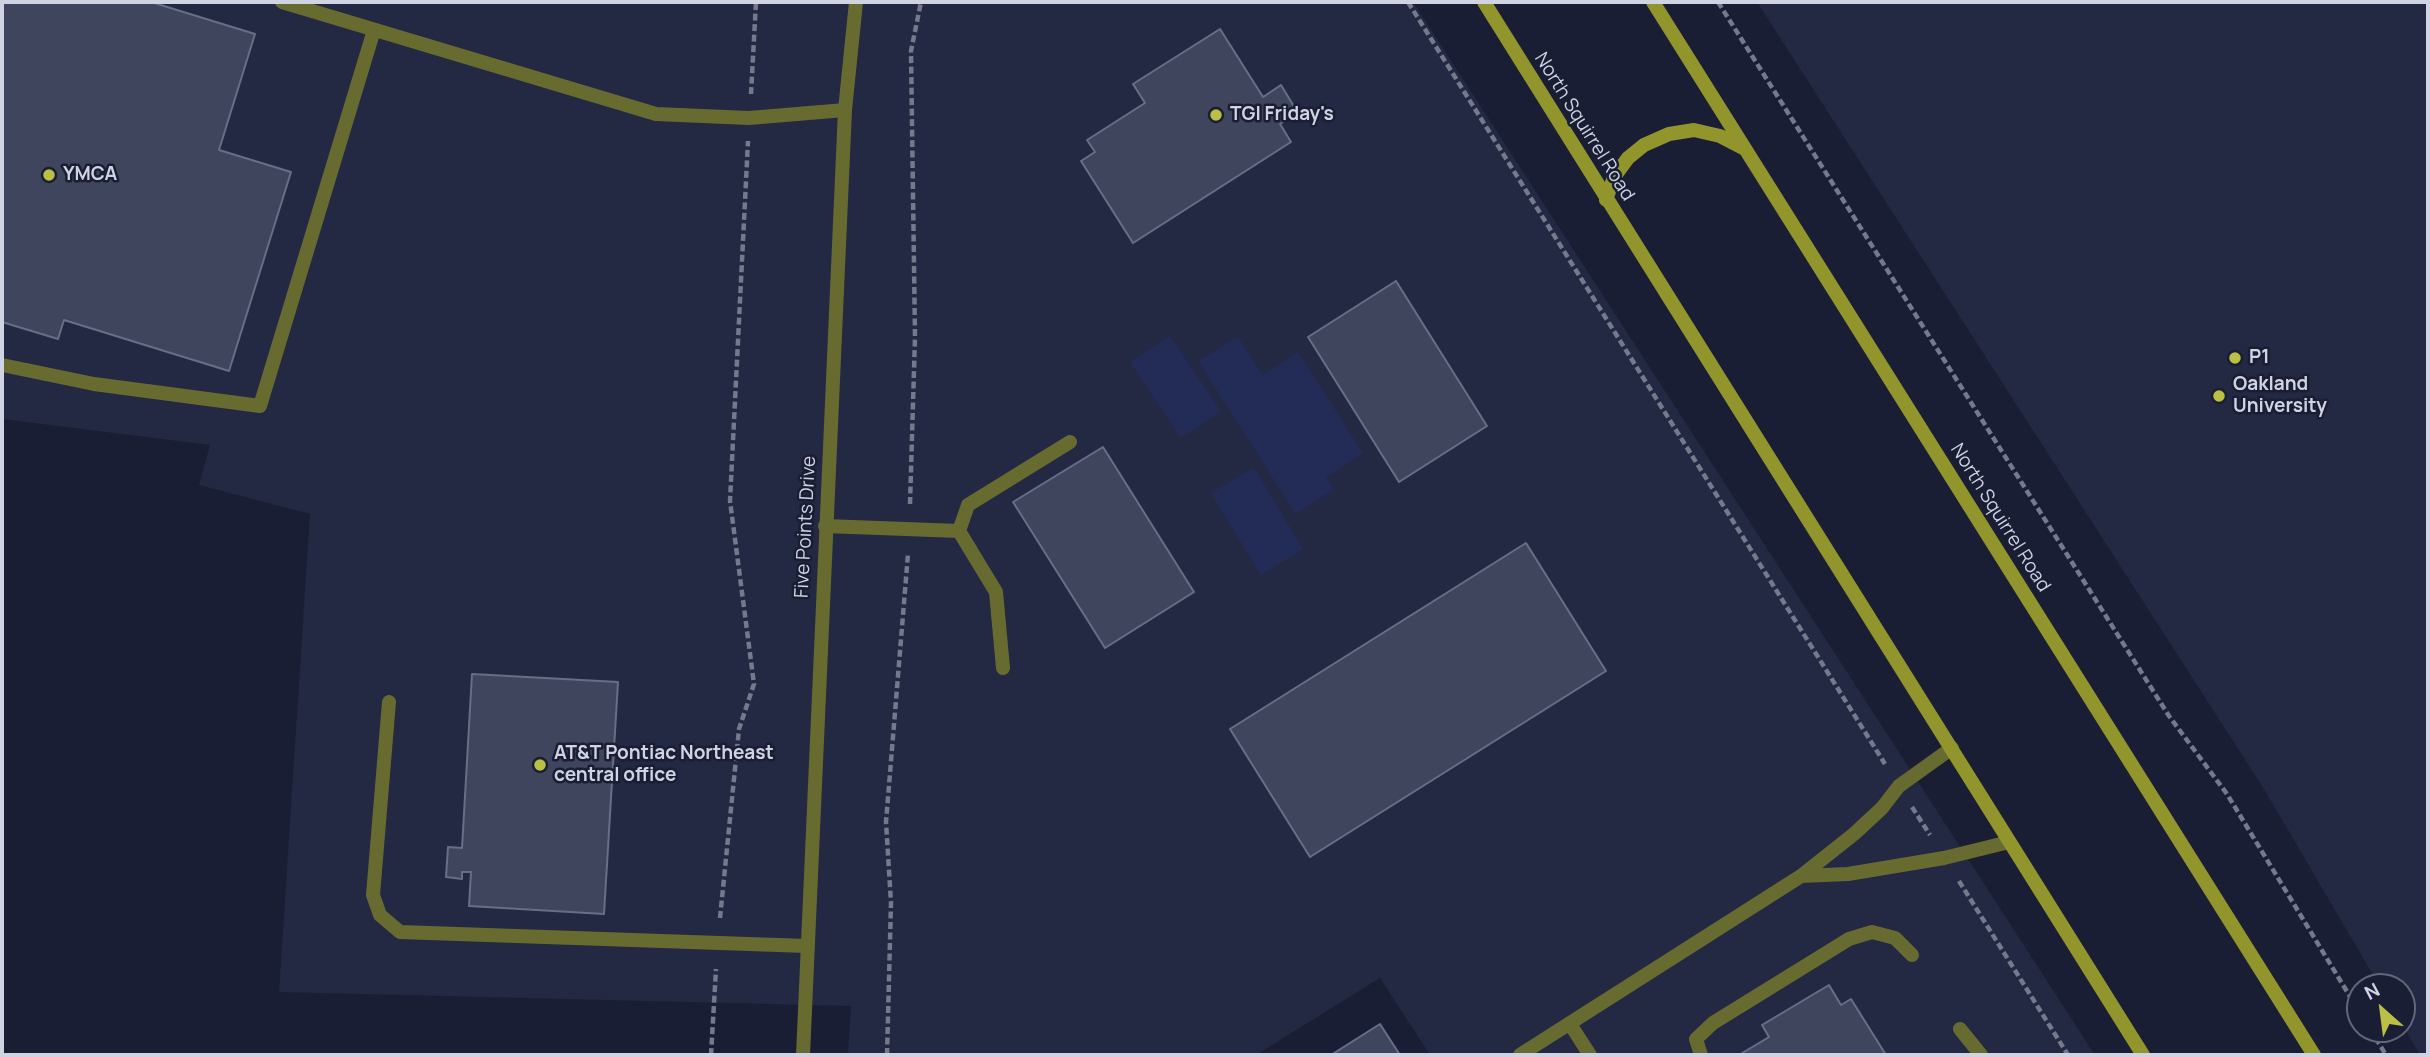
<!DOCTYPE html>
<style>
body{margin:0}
#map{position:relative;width:2430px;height:1057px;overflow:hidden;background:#1a1e34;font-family:Manrope,sans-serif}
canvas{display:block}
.frame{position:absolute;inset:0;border:4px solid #cfd3e2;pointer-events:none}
.north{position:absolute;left:2346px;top:973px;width:70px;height:70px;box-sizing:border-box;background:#1a1e34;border:2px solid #62667a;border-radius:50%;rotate:332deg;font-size:19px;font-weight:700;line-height:28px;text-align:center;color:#cfd3e2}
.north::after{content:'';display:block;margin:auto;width:24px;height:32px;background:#bbc044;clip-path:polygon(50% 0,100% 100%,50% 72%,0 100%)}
</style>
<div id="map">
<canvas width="2430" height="1057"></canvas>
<div class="frame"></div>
<div class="north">N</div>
</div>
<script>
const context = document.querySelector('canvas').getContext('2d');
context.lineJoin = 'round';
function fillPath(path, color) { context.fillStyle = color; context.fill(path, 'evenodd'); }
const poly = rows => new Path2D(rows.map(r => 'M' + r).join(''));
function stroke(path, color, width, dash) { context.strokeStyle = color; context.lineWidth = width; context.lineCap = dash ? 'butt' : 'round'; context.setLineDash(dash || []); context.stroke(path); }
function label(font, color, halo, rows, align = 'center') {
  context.font = font + ' Manrope,sans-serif'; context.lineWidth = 5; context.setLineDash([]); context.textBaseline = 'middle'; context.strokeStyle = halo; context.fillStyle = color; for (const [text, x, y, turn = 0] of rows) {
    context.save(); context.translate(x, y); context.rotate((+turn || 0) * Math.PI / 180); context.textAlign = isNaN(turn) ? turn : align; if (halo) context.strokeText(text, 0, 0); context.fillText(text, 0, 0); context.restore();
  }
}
fillPath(poly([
 [2,2,1413,2,2095,1055,1430,1055,1380,978,1256,1055,848,1055,851,1006,279,992,310,514,199,485,210,445,2,419],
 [1757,2,2428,2,2428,1055,2420,1055,2402,1024,2402,987,2380,987,2264,789]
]), '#232843');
fillPath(poly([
 [1170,336,1221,411,1181,438,1130,362],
 [1238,337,1263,375,1298,352,1363,453,1326,477,1334,489,1296,514,1198,361],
 [1254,467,1303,549,1261,575,1211,493]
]), '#232b57');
const building = poly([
 [2,2,151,2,255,34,219,150,291,172,229,371,64,320,58,339,2,322,2,2],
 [1220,29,1263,97,1281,85,1298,113,1280,124,1291,142,1133,243,1081,161,1095,152,1087,140,1145,103,1133,84,1220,29],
 [1396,281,1487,426,1399,482,1308,337,1396,281],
 [1103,447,1194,592,1105,648,1013,502,1103,447],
 [1526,543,1606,671,1310,857,1230,729,1526,543],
 [472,674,618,682,604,914,469,906,471,872,462,872,462,879,446,877,448,847,462,848,472,674],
 [1829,985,1841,1005,1851,999,1886,1055,1739,1055,1769,1037,1762,1025,1829,985],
 [1380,1024,1400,1055,1331,1055,1380,1024]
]);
fillPath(building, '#3f455d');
stroke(building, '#676e88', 2);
stroke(poly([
 [1408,2,1885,764],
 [1718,2,2169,716,2227,794,2360,1013],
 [751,94,756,2],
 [910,504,915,337,911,51,921,2],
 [1912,807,1930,835],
 [1959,881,2068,1055],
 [720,918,739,729,754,684,730,501,748,141],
 [2370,1029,2386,1055],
 [711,1055,716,969],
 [887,1055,891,903,886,822,908,554]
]), '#75798c', 4.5, [7, 3.5]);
stroke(poly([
 [282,2,656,114,749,118,845,110],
 [2,365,94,384,260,406,374,30],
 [825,526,959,531,996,592,1003,668],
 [959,531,968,505,1070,442],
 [389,702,373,895,380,915,400,932,807,946],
 [1801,876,1848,874,1944,858,2009,842],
 [1570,1024,1590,1055],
 [1960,1029,1981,1055],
 [1520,1055,1801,876,1854,834,1882,808,1899,786,1952,748],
 [1701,1055,1696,1039,1713,1023,1849,939,1872,932,1895,938,1912,955]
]), '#686b2f', 14);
stroke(poly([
 [803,1055,845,110,856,2]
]), '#686b2f', 14);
stroke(poly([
 [1484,2,2143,1055],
 [1653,2,2314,1055],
 [1606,200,1614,177,1628,158,1644,145,1669,134,1694,130,1720,136,1745,149]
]), '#92952c', 14);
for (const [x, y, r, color] of [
 [1216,115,7,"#bbc044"],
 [49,175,7,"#bbc044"],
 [2235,358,7,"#bbc044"],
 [2219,396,7,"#bbc044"],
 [540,765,7,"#bbc044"]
]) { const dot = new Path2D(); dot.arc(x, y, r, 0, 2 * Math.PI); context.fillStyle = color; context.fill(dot); stroke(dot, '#1a1e34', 2.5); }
label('bold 19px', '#cfd3e2', '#1a1e34', [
 ["TGI Friday's",1230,115],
 ["YMCA",63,175],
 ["P1",2249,358],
 ["Oakland",2233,385],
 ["University",2233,407],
 ["AT&T Pontiac Northeast",554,754],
 ["central office",554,776]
], 'left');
label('19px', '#cfd3e2', '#1a1e34', [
 ["North Squirrel Road",1584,127,58],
 ["North Squirrel Road",2000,518,58],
 ["Five Points Drive",806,527,-87]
]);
</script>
